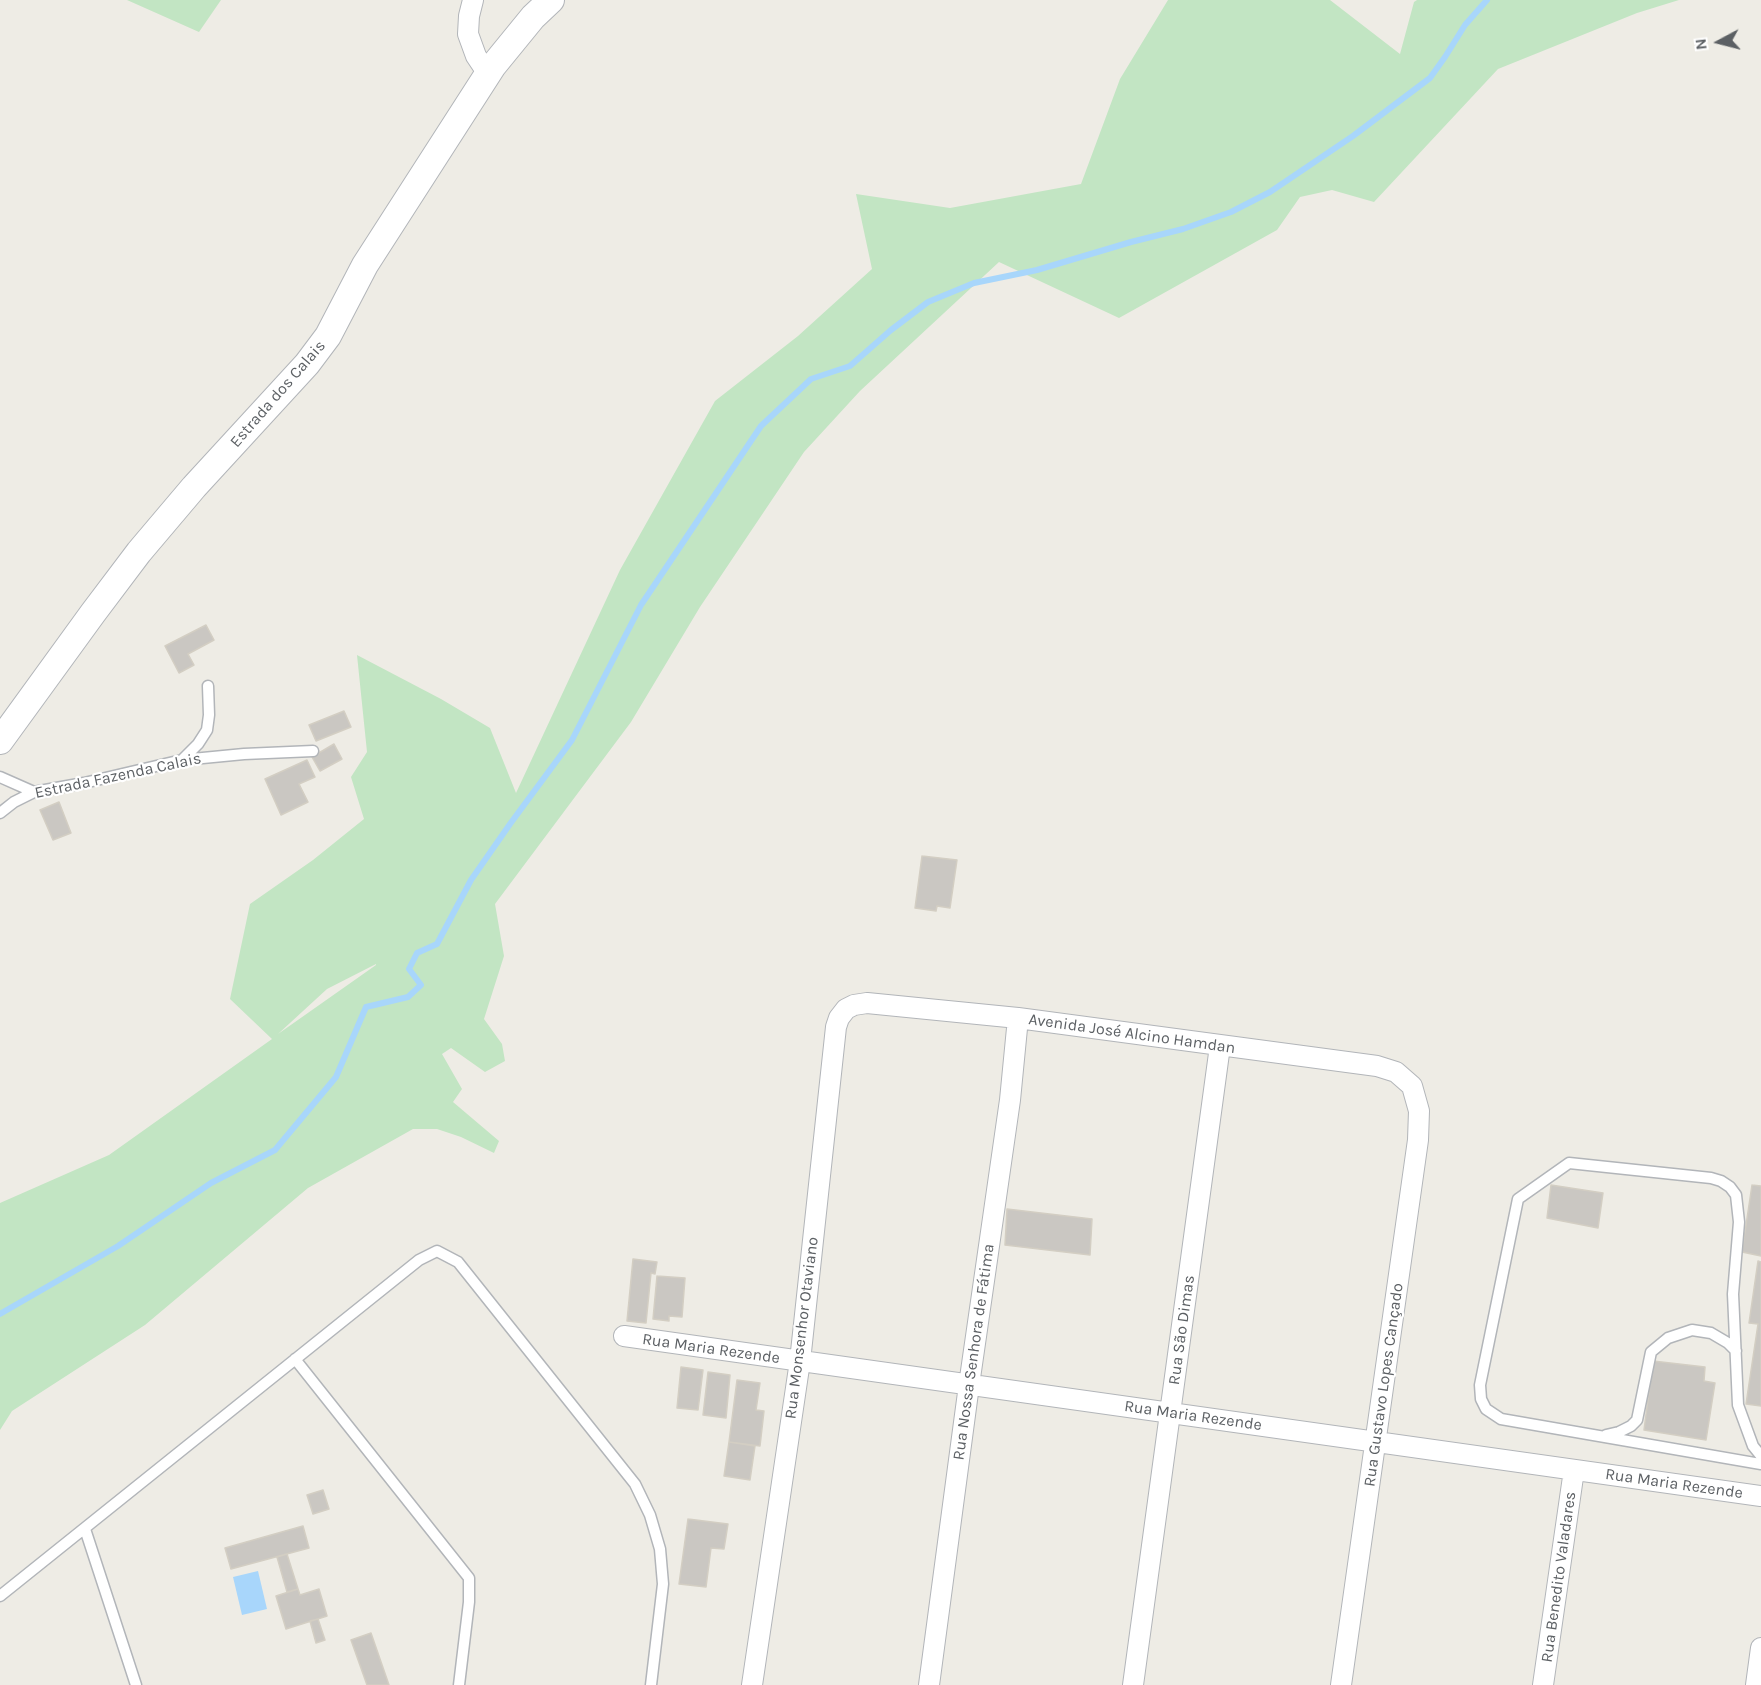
<!DOCTYPE html>
<meta charset="utf-8">
<style>
body{margin:0}
#map{position:relative;width:1761px;height:1685px;overflow:hidden;background:#eeece5;font-family:Karla,sans-serif}
canvas{display:block}
.north{position:absolute;left:1689px;top:12px;width:60px;height:60px;-webkit-text-stroke:4px #fff;paint-order:stroke;rotate:263deg;font-size:16px;font-weight:700;line-height:24px;text-align:center;color:#5c6064}
.north::after{content:'';display:block;margin:auto;width:21px;height:27px;background:#5c6064;clip-path:polygon(50% 0,100% 100%,50% 72%,0 100%)}
</style>
<div id="map">
<canvas width="1761" height="1685"></canvas>
<div class="north">N</div>
</div>
<script>
const context = document.querySelector('canvas').getContext('2d');
context.lineJoin = 'round';
function fillPath(path, color) { context.fillStyle = color; context.fill(path, 'evenodd'); }
const poly = rows => new Path2D(rows.map(r => 'M' + r).join(''));
function stroke(path, color, width, dash) { context.strokeStyle = color; context.lineWidth = width; context.lineCap = dash ? 'butt' : 'round'; context.setLineDash(dash || []); context.stroke(path); }
function label(font, color, halo, rows, align = 'center') {
  context.font = font + ' Karla,sans-serif'; context.lineWidth = 4.5; context.setLineDash([]); context.textBaseline = 'middle'; context.strokeStyle = halo; context.fillStyle = color; for (const [text, x, y, turn = 0] of rows) {
    context.save(); context.translate(x, y); context.rotate((+turn || 0) * Math.PI / 180); context.textAlign = isNaN(turn) ? turn : align; if (halo) context.strokeText(text, 0, 0); context.fillText(text, 0, 0); context.restore();
  }
}
fillPath(poly([
 [127,0,221,0,199,32],
 [1168,0,1330,0,1400,54,1414,2,1417,0,1679,0,1637,13,1498,69,1374,202,1332,190,1300,197,1277,230,1119,318,999,262,860,391,804,452,700,607,631,722,495,904,504,956,484,1019,502,1044,505,1061,485,1072,451,1048,442,1054,462,1089,453,1102,499,1141,494,1153,461,1137,437,1129,413,1129,308,1188,145,1325,12,1411,0,1430,0,1203,109,1155,272,1039,230,999,250,904,313,860,364,819,351,777,367,752,357,655,441,699,490,728,516,793,620,570,715,401,798,336,872,269,856,194,950,208,1081,184,1120,79],
 [376,964,376,965,278,1034,327,989]
]), '#c2e5c3');
fillPath(poly([
 [258,1571,267,1609,242,1615,233,1577]
]), '#a8d6fb');
stroke(poly([
 [0,1314,118,1246,211,1183,275,1150,336,1077,366,1007,408,997,421,985,409,969,417,953,437,944,471,880,510,824,572,740,641,605,761,426,811,379,850,366,891,330,928,302,974,283,1037,270,1131,242,1183,229,1231,212,1270,192,1353,136,1430,78,1445,57,1465,25,1487,0]
]), '#a8d6fb', 6);
const building = poly([
 [206,625,214,640,188,654,194,665,179,673,165,646,206,625],
 [344,711,351,727,316,741,309,725,344,711],
 [334,744,342,759,320,771,312,757,334,744],
 [307,760,315,777,299,784,308,802,281,815,265,779,307,760],
 [59,802,71,833,53,840,40,810,59,802],
 [922,856,957,860,950,908,937,906,936,911,915,908,922,856],
 [1551,1185,1603,1193,1598,1228,1547,1218,1551,1185],
 [1752,1185,1761,1186,1761,1256,1742,1252,1752,1185],
 [1007,1209,1092,1219,1090,1255,1005,1245,1007,1209],
 [633,1259,657,1262,655,1274,651,1273,646,1323,627,1321,633,1259],
 [1758,1261,1761,1262,1761,1406,1746,1404,1758,1324,1749,1323,1758,1261],
 [657,1276,685,1278,682,1317,669,1316,669,1321,653,1319,657,1276],
 [1653,1361,1705,1367,1704,1381,1715,1383,1706,1440,1644,1430,1653,1361],
 [681,1367,703,1370,698,1410,677,1408,681,1367],
 [708,1372,730,1375,726,1418,703,1415,708,1372],
 [737,1380,760,1383,756,1410,764,1411,760,1446,729,1442,737,1380],
 [729,1442,755,1446,750,1480,724,1476,729,1442],
 [323,1490,329,1509,313,1514,307,1495,323,1490],
 [688,1519,728,1524,724,1549,711,1548,706,1587,679,1584,688,1519],
 [303,1526,309,1548,231,1569,225,1548,303,1526],
 [287,1554,298,1589,287,1592,277,1557,287,1554],
 [298,1589,300,1595,319,1589,327,1616,286,1629,276,1596,298,1589],
 [318,1619,325,1640,316,1643,310,1621,318,1619],
 [371,1633,389,1685,367,1685,351,1640,371,1633]
]);
fillPath(building, '#cac7c2');
stroke(building, '#d3cec3', 1.5);
const service = poly([
 [182,760,198,744,207,730,209,715,208,686],
 [0,777,34,792],
 [0,813,14,802,34,792,84,783,182,760,244,754,313,751],
 [295,1359,469,1578,469,1602,459,1685],
 [1606,1435,1619,1432,1631,1426,1637,1420,1651,1352,1668,1338,1692,1330,1711,1333,1728,1343,1736,1351],
 [1761,1456,1753,1446,1738,1405,1733,1294,1739,1222,1736,1195,1730,1187,1721,1181,1711,1178,1569,1163,1518,1199,1480,1385,1481,1399,1486,1409,1501,1419,1761,1464],
 [85,1529,136,1685],
 [0,1596,419,1260,437,1251,458,1262,635,1484,650,1515,660,1549,663,1584,651,1685]
]);
const minor = poly([
 [473,0,469,16,468,34,476,56,488,74],
 [624,1336,1761,1496],
 [752,1685,800,1361,836,1027,839,1018,846,1009,854,1005,867,1003,1018,1018,1377,1066,1396,1072,1412,1086,1419,1111,1418,1140,1341,1685],
 [929,1685,969,1385,1010,1100,1018,1018],
 [1133,1685,1220,1046],
 [1543,1685,1574,1470],
 [1756,1685,1761,1648]
]);
const tertiary = poly([
 [0,741,93,613,139,552,194,487,307,364,328,336,365,265,493,66,533,17,551,0]
]);
stroke(service, '#b2b5b9', 13);
stroke(minor, '#b2b5b9', 22);
stroke(tertiary, '#b2b5b9', 28);
stroke(service, '#fff', 10);
stroke(minor, '#fff', 20);
stroke(tertiary, '#fff', 26);
label('16px', '#5c6064', '#fff', [
 ["Estrada dos Calais",278,394,-49],
 ["Estrada Fazenda Calais",118,776,-12],
 ["Avenida José Alcino Hamdan",1132,1034,8],
 ["Rua Monsenhor Otaviano",802,1328,-83],
 ["Rua São Dimas",1182,1330,-82],
 ["Rua Maria Rezende",711,1349,8],
 ["Rua Nossa Senhora de Fátima",974,1352,-82],
 ["Rua Gustavo Lopes Cançado",1384,1385,-82],
 ["Rua Maria Rezende",1193,1416,8],
 ["Rua Maria Rezende",1674,1484,8],
 ["Rua Benedito Valadares",1559,1577,-82]
]);
</script>
